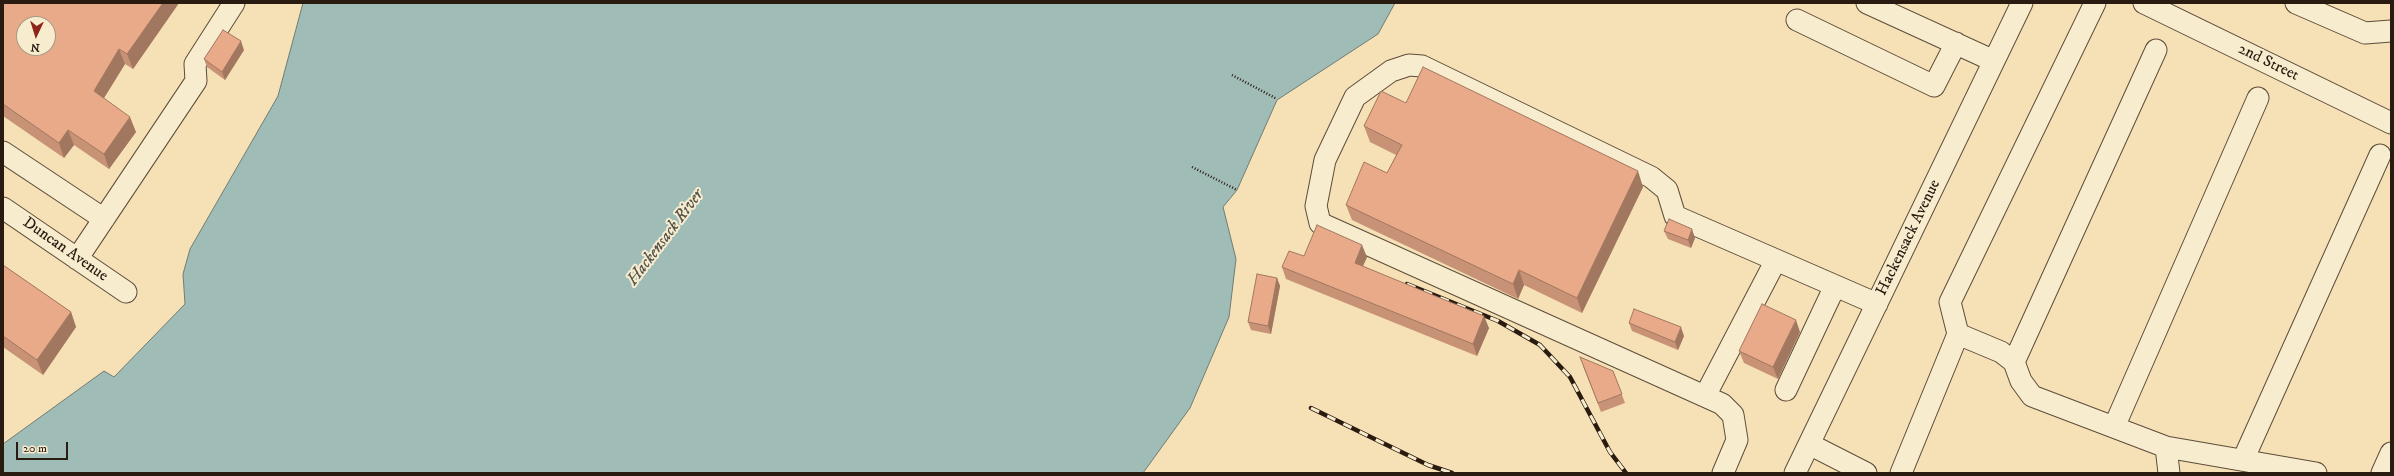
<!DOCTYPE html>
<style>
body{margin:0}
#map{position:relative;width:2394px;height:476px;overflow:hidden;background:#f5e1b5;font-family:"IM FELL DW Pica",serif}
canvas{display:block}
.frame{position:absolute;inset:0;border:4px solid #2a1b11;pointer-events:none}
.north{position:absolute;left:16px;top:16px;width:40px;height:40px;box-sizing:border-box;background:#f8eccf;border:1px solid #a69883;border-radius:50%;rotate:184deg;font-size:11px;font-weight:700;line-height:16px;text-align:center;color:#2a1b11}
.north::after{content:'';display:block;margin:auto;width:14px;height:18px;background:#8f2418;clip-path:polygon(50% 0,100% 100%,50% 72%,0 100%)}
.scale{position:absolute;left:16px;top:442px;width:52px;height:18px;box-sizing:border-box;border:2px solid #2a1b11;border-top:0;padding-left:5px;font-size:12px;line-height:14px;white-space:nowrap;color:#2a1b11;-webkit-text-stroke:3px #f8eccf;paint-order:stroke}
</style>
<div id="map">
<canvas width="2394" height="476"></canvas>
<div class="frame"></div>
<div class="north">N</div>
<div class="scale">20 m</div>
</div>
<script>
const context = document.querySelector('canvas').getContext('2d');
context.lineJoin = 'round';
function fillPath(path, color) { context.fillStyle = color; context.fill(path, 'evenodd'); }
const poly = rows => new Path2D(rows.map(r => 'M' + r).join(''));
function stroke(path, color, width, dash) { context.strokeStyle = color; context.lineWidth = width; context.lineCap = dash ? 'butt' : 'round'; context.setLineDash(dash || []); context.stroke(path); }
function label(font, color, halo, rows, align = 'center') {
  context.font = font + ' "IM FELL DW Pica",serif'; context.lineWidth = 4; context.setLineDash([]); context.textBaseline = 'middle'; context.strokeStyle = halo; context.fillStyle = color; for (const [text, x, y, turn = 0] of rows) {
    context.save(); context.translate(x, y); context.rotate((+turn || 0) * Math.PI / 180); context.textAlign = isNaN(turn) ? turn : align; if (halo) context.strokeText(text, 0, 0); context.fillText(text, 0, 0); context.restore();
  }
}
const water = poly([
 [303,3,1395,3,1378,34,1277,100,1237,190,1223,207,1236,259,1229,317,1190,408,1143,473,3,473,3,444,104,371,114,377,185,304,183,274,190,249,278,96,303,3]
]);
fillPath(water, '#9fbcb6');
stroke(water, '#707c74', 1);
const minor = poly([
 [1867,3,1994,61],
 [2095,3,1950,302,1958,334,2001,352,2014,362,2021,381,2032,396,2166,447,2316,473],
 [2144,3,2391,123],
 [2296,3,2365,33,2391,31],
 [1797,20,1934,86,1956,43],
 [3,152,104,219],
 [3,208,126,292],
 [77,259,196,81,195,64,234,3],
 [2014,362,2156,50],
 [1786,390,1835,286],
 [1705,396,1776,260],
 [2114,427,2258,98],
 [1809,444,1866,473],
 [2166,447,2169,473],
 [2243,460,2380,155],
 [1723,473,1737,440,1733,415,1722,404,1320,223,1316,206,1325,160,1355,97,1391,71,1409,65,1422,66,1651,177,1667,190,1675,216,1877,304],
 [1795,473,2022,3],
 [1901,473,1958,334],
 [2382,473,2391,453]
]);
stroke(minor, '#5d4c3a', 23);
stroke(poly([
 [1232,75,1277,99],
 [1192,167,1237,190]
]), '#2a1b11', 2.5, [1, 2]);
stroke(minor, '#f8eccf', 21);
const rail = poly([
 [1407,284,1498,321,1540,345,1570,377,1610,452,1626,473],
 [1311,408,1428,465,1452,473]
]);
stroke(rail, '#2a1b11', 4.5);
stroke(rail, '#f8eccf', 3, [9]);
fillPath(poly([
 [3,3,179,3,133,69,125,64,104,98,136,132,109,169,74,145,64,158,3,116],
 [244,50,225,80,207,67,204,59],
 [1406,103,1643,187,1582,313,1524,285,1518,299,1352,220,1346,205,1387,173,1396,155,1370,142,1364,126],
 [1664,231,1695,238,1691,248,1668,239],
 [1304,256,1367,257,1363,266,1489,328,1477,356,1286,279,1282,267],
 [3,265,71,312,76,327,43,375,3,347],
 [1277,278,1280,286,1271,334,1251,330,1248,322],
 [1629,323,1684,336,1678,350,1632,331],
 [1800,332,1778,379,1744,363,1739,351],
 [1583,366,1613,371,1625,403,1601,412]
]), '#c89276');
fillPath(poly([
 [163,3,179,3,133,69,127,54],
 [241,41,244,50,225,80,222,72],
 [119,49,125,64,99,106,94,91],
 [130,117,136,132,109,169,104,154],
 [68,130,74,145,64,158,59,143],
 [1638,171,1643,187,1582,313,1577,298],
 [1692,229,1695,238,1691,248,1688,240],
 [1362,245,1367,257,1359,275,1355,263],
 [1519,270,1524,285,1518,299,1513,284],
 [1277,278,1280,286,1271,334,1268,326],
 [71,312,76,327,43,375,37,360],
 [1484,316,1489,328,1477,356,1473,344],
 [1796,320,1800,332,1778,379,1773,367],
 [1681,327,1684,336,1678,350,1675,342]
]), '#a27760');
const building = poly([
 [3,3,163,3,127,54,119,49,94,91,130,117,104,154,68,130,59,143,3,104,3,3],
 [24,24,48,24,48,48,24,48,24,24],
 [223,30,241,41,222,72,204,59,223,30],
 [1423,67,1638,171,1577,298,1519,270,1513,284,1346,205,1364,162,1387,173,1402,145,1364,126,1381,91,1406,103,1423,67],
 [1669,219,1692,229,1688,240,1664,231,1669,219],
 [1317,225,1362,245,1355,263,1484,316,1473,344,1282,267,1289,251,1304,256,1317,225],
 [3,265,71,312,37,360,3,336,3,265],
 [1257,274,1277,278,1268,326,1248,322,1257,274],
 [1762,304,1796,320,1773,367,1739,351,1762,304],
 [1634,309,1681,327,1675,342,1629,323,1634,309],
 [1580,357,1613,371,1622,394,1598,403,1580,357]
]);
fillPath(building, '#e8aa89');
stroke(building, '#a27760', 1);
label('16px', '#2a1b11', '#f8eccf', [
 ["2nd Street",2268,63,26],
 ["Hackensack Avenue",1909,238,-64],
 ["Duncan Avenue",65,250,35]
]);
label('italic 17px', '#53534b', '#f8eccf', [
 ["Hackensack River",666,238,-53]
]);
</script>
